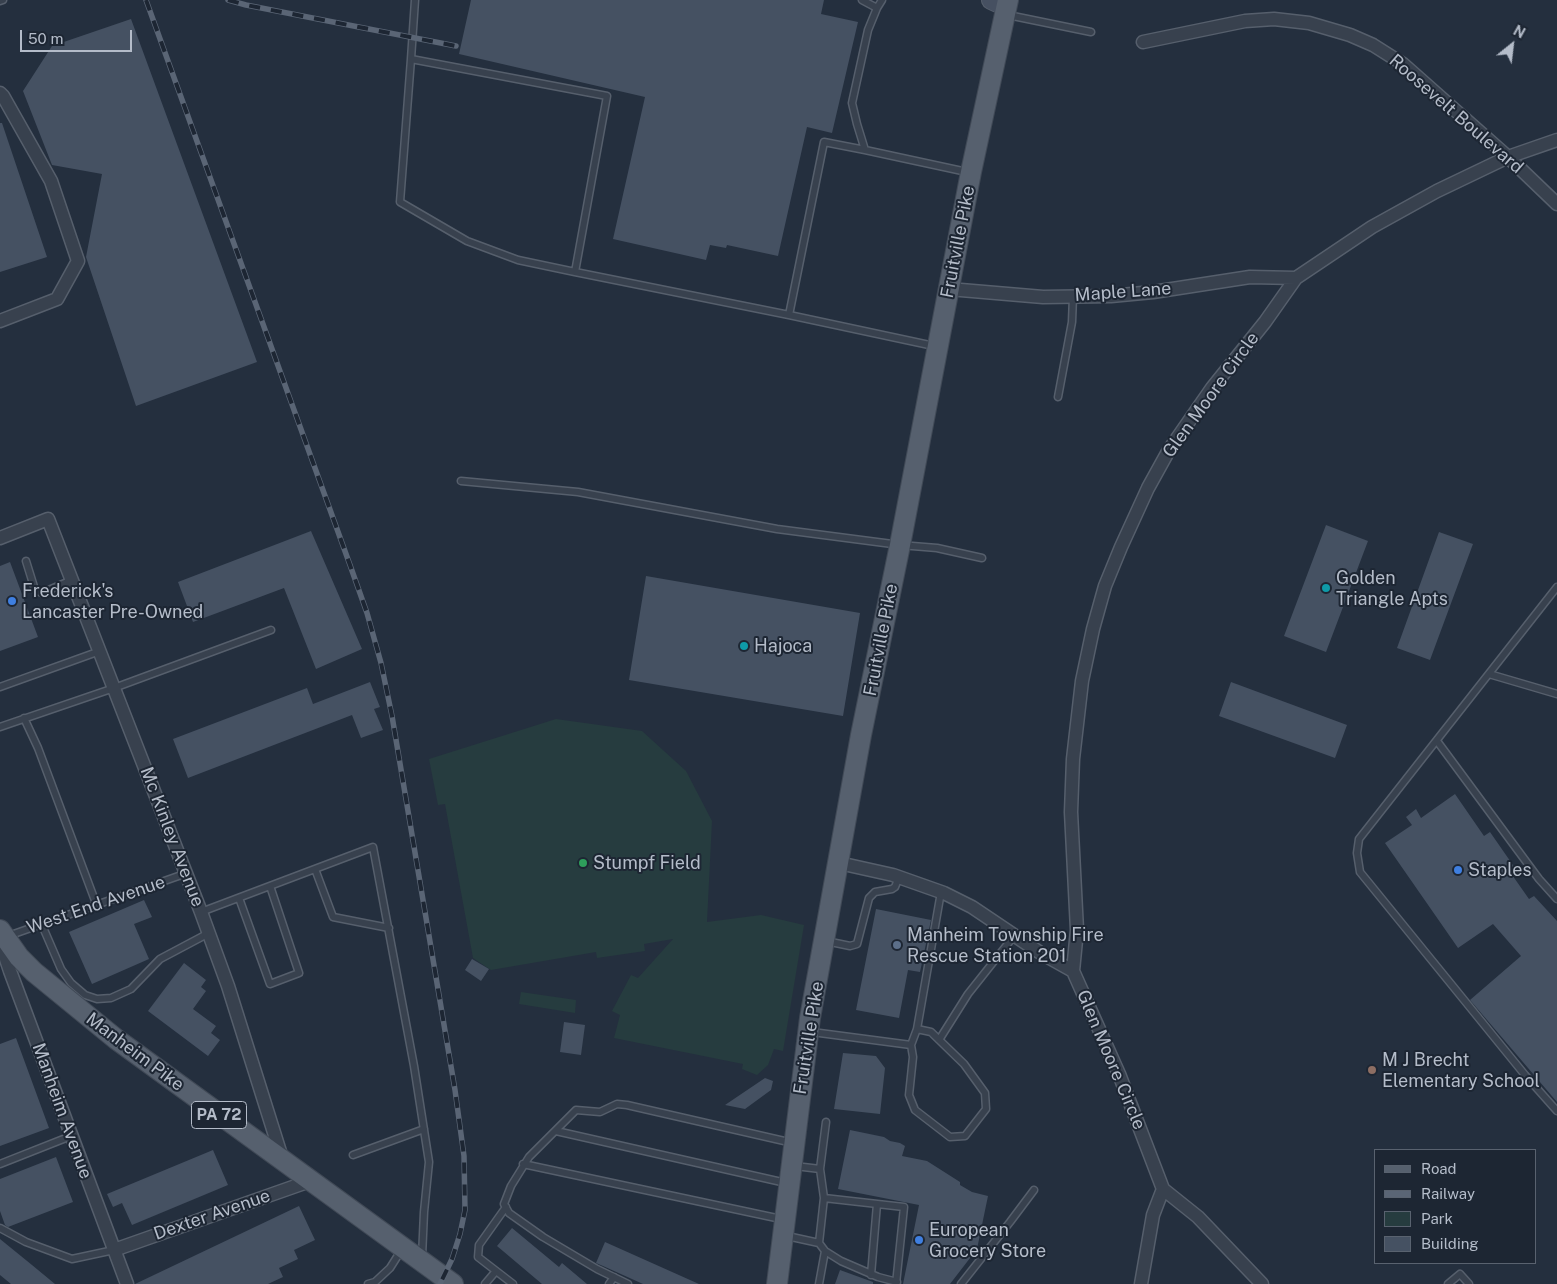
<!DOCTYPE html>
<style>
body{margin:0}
#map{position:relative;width:1557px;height:1284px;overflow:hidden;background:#242f3e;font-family:"Public Sans",sans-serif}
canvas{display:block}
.legend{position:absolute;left:1374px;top:1149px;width:162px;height:115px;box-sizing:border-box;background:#1d2633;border:1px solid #59626f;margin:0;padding:6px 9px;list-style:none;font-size:15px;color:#b4bcc9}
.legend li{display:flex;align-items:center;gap:10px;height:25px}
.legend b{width:25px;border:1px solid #59626f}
.north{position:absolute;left:1487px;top:20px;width:50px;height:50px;-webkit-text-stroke:4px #1d2633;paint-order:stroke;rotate:29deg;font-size:14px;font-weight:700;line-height:20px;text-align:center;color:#b4bcc9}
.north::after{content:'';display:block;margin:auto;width:18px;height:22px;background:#b4bcc9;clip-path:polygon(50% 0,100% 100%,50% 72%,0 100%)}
.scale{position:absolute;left:20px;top:30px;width:112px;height:22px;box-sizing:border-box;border:2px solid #b4bcc9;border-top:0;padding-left:6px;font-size:15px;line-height:18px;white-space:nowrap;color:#b4bcc9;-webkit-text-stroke:4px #1d2633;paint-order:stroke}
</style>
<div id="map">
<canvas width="1557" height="1284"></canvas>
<ul class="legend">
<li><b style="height:6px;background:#56606e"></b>Road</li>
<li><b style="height:6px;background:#5a6575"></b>Railway</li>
<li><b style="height:14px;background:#263c3f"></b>Park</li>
<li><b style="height:14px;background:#455162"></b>Building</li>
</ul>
<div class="north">N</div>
<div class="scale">50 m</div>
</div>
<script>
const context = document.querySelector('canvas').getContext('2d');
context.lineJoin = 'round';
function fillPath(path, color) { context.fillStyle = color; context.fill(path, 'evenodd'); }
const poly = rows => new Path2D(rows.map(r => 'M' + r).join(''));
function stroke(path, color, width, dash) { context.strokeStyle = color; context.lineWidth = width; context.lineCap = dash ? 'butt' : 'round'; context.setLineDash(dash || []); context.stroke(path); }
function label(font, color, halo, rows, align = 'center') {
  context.font = font + ' "Public Sans",sans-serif'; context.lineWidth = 4; context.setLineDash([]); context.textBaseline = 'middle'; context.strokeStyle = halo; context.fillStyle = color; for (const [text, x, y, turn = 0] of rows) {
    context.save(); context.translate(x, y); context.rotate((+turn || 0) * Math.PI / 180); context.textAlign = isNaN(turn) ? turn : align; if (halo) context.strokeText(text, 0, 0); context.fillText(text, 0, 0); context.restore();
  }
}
fillPath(poly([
 [556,719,642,731,686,771,712,821,707,922,761,915,804,925,783,1051,774,1049,768,1065,757,1075,742,1069,743,1064,614,1038,620,1015,612,1011,631,975,638,978,673,939,644,944,645,951,597,958,596,952,491,970,473,958,445,804,438,805,429,759],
 [521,992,576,1000,575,1013,519,1004]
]), '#263c3f');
fillPath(poly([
 [471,0,824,0,821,14,858,22,832,133,807,127,778,256,727,245,726,248,710,245,706,260,613,239,645,97,459,54],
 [131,19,257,362,136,406,86,257,102,174,52,165,23,91,52,46],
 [0,123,2,123,47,257,0,272],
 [1326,525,1368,541,1326,652,1284,636],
 [311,531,362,649,316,669,284,588,193,622,178,582],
 [1439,532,1473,544,1430,660,1397,648],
 [10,562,38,637,0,651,0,566],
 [646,576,860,613,843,716,629,680],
 [370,682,380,707,374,709,383,730,361,738,352,715,188,778,173,739,307,688,313,704],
 [1231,682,1347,725,1335,758,1219,716],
 [1455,794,1484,836,1490,832,1515,868,1510,872,1529,899,1534,896,1557,921,1557,1102,1470,1000,1521,956,1493,924,1458,948,1385,843,1412,825,1406,817,1416,809,1421,818],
 [144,900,152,917,134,924,149,959,92,984,69,932],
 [876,909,931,920,920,972,908,970,899,1018,856,1010],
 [472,959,489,969,481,981,465,970],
 [184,963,206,980,201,987,206,991,193,1009,216,1026,211,1033,220,1040,208,1056,148,1011],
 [564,1022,585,1025,581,1055,560,1052],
 [16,1038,49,1128,0,1146,0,1044],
 [843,1053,876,1056,885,1068,880,1114,834,1109],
 [765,1078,773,1081,771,1090,745,1109,725,1105],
 [850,1130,884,1137,890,1141,900,1143,905,1146,902,1156,927,1161,960,1182,960,1185,972,1192,988,1196,977,1249,950,1284,903,1284,919,1205,838,1189],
 [213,1150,228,1185,132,1225,122,1203,113,1207,107,1194],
 [56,1157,73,1202,8,1227,5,1225,0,1211,0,1179],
 [299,1206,315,1240,294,1250,298,1259,279,1268,283,1277,268,1284,135,1284],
 [512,1228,559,1267,562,1263,587,1284,542,1284,497,1246],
 [0,1239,32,1265,55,1284,11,1284,0,1275],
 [605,1242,699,1284,643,1284,603,1266,596,1263],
 [840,1270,873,1282,873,1284,835,1284]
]), '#455162');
const service = poly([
 [862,0,877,8,882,0],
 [0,1,3,0],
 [877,8,868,30,852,103,857,124,865,150,967,172],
 [1008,15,1091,32],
 [411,59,415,0],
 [865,150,824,142,789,315,934,346],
 [575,272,607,96,411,59,400,202,467,241,518,260,575,272,789,315],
 [1058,397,1072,322,1073,296],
 [461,481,578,492,777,529,900,545,937,548,982,558],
 [26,561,35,590,42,593,72,580],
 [1557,587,1359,839,1357,853,1360,872,1525,1075,1557,1111],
 [1489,674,1557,694],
 [0,687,100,651],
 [24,718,38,748,97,906],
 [0,727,114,688,271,630],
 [1437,741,1539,879,1557,899],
 [315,869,333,917,389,928],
 [239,898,270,984,299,973,270,886],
 [201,912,373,847,414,1066,429,1162,424,1212,422,1257],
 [42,925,61,969,71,983,85,995,97,999,111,998,131,989,160,959,209,933],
 [8,936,187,873],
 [826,941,850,946,857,944,869,898,875,892,892,889,895,887,899,877],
 [917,1029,941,892],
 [812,1032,911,1045,913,1057,909,1095,915,1110,950,1137,965,1136,986,1109,985,1093,964,1064,931,1032,917,1029,911,1045],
 [939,1040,968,994,1014,936],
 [826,1122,820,1169,824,1198,819,1243,825,1251,841,1261,878,1277,897,1282],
 [556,1131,786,1183],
 [353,1155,424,1129],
 [0,1164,71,1136],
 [523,1164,781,1219],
 [795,1166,820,1169],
 [824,1198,904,1207,896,1284],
 [506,1207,479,1245,478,1257,513,1284],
 [0,1228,26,1242,72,1259,114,1250],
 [787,1236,819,1243],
 [871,1275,877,1204],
 [368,1284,375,1282,390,1268,402,1249],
 [485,1284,496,1271],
 [609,1284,614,1277],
 [628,1284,597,1269,543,1237,509,1213,504,1204,511,1186,529,1157,576,1110,600,1112,617,1104,627,1105,793,1143],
 [819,1284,825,1251],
 [961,1284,1010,1222,1034,1190],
 [1448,1284,1460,1274,1469,1284]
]);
const minor = poly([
 [1143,42,1245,21,1274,19,1309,23,1350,35,1373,45,1403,64,1508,157,1557,204],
 [0,93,3,96,51,181,78,261,57,299,0,321],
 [949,289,1043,297,1111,296,1153,292,1250,277,1296,278],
 [0,538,48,519,201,912,228,986,282,1158],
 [839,863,893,875,944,893,972,907,1039,952,1073,971],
 [5,940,6,959,10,971,127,1284],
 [114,1250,310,1181],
 [1141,1284,1153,1215,1163,1189],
 [1262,1284,1198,1217,1163,1189,1119,1074,1073,971,1077,930,1071,812,1073,759,1082,681,1093,629,1105,586,1121,547,1148,488,1169,450,1212,388,1265,322,1296,278,1372,227,1437,191,1508,157,1557,140]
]);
const secondary = poly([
 [991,0,1006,7]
]);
const primary = poly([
 [0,930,19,957,34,972,116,1039,453,1284],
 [777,1284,810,1018,861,735,900,545,971,172,1008,0]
]);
stroke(service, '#565f6c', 9);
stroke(minor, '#565f6c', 15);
stroke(secondary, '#565f6c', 20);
stroke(primary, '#414a57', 22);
stroke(service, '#38414e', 6);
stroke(minor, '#38414e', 12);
stroke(secondary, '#465061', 18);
stroke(primary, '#56606e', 20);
const rail = poly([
 [146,0,350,565,367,613,381,663,392,716,455,1090,464,1156,465,1210,460,1234,452,1259,440,1284],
 [228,0,246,5,456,46]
]);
stroke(rail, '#5a6575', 5.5);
stroke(rail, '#1d2633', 4, [11]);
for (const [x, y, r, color] of [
 [1326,588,5,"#0f9aa8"],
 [12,601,5,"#3f7fe0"],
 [744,646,5,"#0f9aa8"],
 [583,863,5,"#2e9e5b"],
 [1458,870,5,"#3f7fe0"],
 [897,945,5,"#5c6f8a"],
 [1372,1070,5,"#8d6e63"],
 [919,1240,5,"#3f7fe0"]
]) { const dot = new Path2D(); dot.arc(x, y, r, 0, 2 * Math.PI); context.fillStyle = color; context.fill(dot); stroke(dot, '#1d2633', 2); }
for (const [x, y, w] of [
 [219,1115,55]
]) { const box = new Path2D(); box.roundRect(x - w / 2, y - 13.5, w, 27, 4); context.fillStyle = '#1d2633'; context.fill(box); stroke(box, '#b4bcc9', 1); }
label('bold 16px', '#b4bcc9', null, [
 ["PA 72",219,1115]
]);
label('18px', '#b4bcc9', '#1d2633', [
 ["Roosevelt Boulevard",1456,114,41],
 ["Fruitville Pike",958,242,-79],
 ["Maple Lane",1123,292,-4],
 ["Glen Moore Circle",1211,395,-54],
 ["Fruitville Pike",881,640,-79],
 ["Mc Kinley Avenue",172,837,69],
 ["West End Avenue",96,905,-19],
 ["Fruitville Pike",809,1038,-81],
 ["Manheim Pike",135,1052,37],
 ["Glen Moore Circle",1111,1060,67],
 ["Manheim Avenue",62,1111,70],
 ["Dexter Avenue",212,1215,-19]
]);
label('18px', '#b4bcc9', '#1d2633', [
 ["Golden",1336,578],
 ["Triangle Apts",1336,599],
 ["Frederick's",22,591],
 ["Lancaster Pre-Owned",22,612],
 ["Hajoca",754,646],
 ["Stumpf Field",593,863],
 ["Staples",1468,870],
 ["Manheim Township Fire",907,935],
 ["Rescue Station 201",907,956],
 ["M J Brecht",1382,1060],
 ["Elementary School",1382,1081],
 ["European",929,1230],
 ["Grocery Store",929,1251]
], 'left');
</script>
